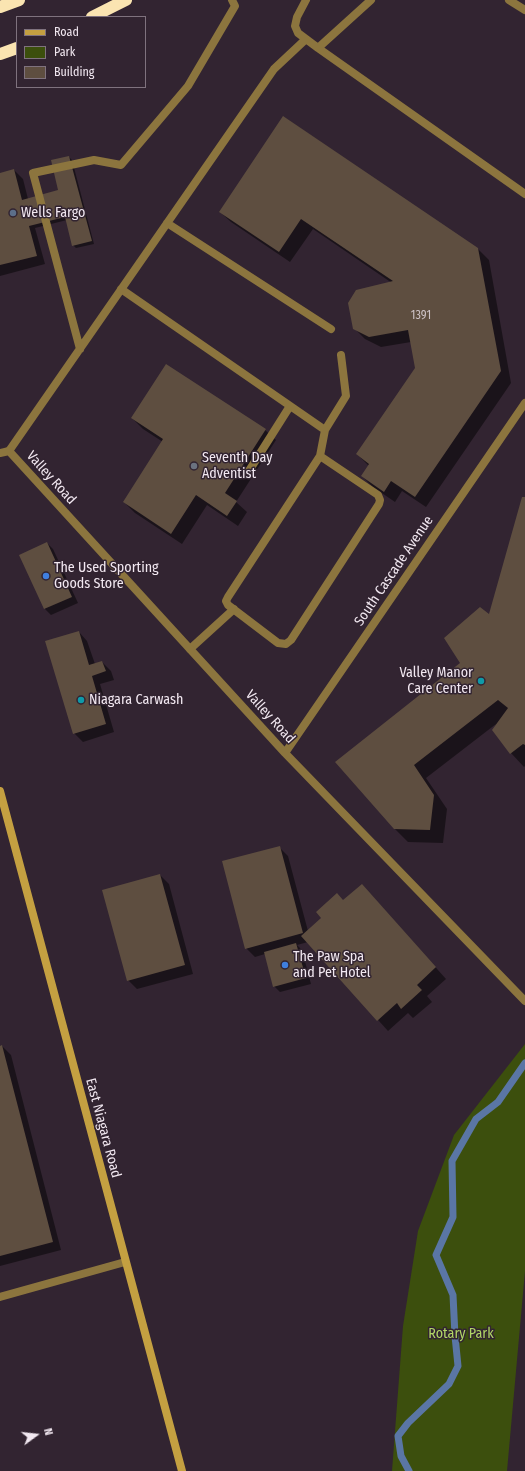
<!DOCTYPE html>
<style>
body{margin:0}
#map{position:relative;width:525px;height:1471px;overflow:hidden;background:#322431;font-family:"Fira Sans Condensed",sans-serif}
canvas{display:block}
.legend{position:absolute;left:16px;top:16px;width:130px;height:72px;box-sizing:border-box;background:#322431;border:1px solid #7f727e;margin:0;padding:5px 7px;list-style:none;font-size:12px;color:#f2e8f1}
.legend li{display:flex;align-items:center;gap:8px;height:20px}
.legend b{width:20px;border:1px solid #7f727e}
.north{position:absolute;left:16px;top:1415px;width:40px;height:40px;-webkit-text-stroke:3px #322431;paint-order:stroke;rotate:75deg;font-size:11px;font-weight:700;line-height:16px;text-align:center;color:#f2e8f1}
.north::after{content:'';display:block;margin:auto;width:14px;height:18px;background:#f2e8f1;clip-path:polygon(50% 0,100% 100%,50% 72%,0 100%)}
</style>
<div id="map">
<canvas width="525" height="1471"></canvas>
<ul class="legend">
<li><b style="height:5px;background:#c4a041"></b>Road</li>
<li><b style="height:11px;background:#3c4f0d"></b>Park</li>
<li><b style="height:11px;background:#5e4e40"></b>Building</li>
</ul>
<div class="north">N</div>
</div>
<script>
const context = document.querySelector('canvas').getContext('2d');
context.lineJoin = 'round';
function fillPath(path, color) { context.fillStyle = color; context.fill(path, 'evenodd'); }
const poly = rows => new Path2D(rows.map(r => 'M' + r).join(''));
function stroke(path, color, width, dash) { context.strokeStyle = color; context.lineWidth = width; context.lineCap = dash ? 'butt' : 'round'; context.setLineDash(dash || []); context.stroke(path); }
function label(font, color, halo, rows, align = 'center') {
  context.font = font + ' "Fira Sans Condensed",sans-serif'; context.lineWidth = 3; context.setLineDash([]); context.textBaseline = 'middle'; context.strokeStyle = halo; context.fillStyle = color; for (const [text, x, y, turn = 0] of rows) {
    context.save(); context.translate(x, y); context.rotate((+turn || 0) * Math.PI / 180); context.textAlign = isNaN(turn) ? turn : align; if (halo) context.strokeText(text, 0, 0); context.fillText(text, 0, 0); context.restore();
  }
}
fillPath(poly([
 [525,1044,525,1271,507,1471,392,1471,403,1326,418,1231,454,1135]
]), '#3c4f0d');
fillPath(poly([
 [284,117,478,249,489,260,511,383,426,507,402,491,395,502,373,487,362,476,369,466,357,454,416,368,411,342,381,347,365,339,354,328,392,283,313,229,290,262,231,222,220,212],
 [69,157,72,160,94,244,76,248,73,245,67,220,35,228,45,264,0,276,0,174,14,170,23,179,28,199,60,191],
 [132,418,265,430,276,440,236,502,247,512,238,526,207,505,182,544,135,513,124,502,163,442,143,429],
 [525,498,525,766,524,767,511,753,493,730,496,724,426,778,447,809,443,843,408,842,394,828,337,762,461,663,490,615],
 [47,543,53,549,78,603,51,615,45,609],
 [79,632,87,641,95,664,102,662,111,671,114,680,100,684,114,732,83,742,74,733],
 [279,847,288,856,308,931,343,901,372,896,446,979,427,996,432,1002,413,1018,408,1013,388,1031,308,942,297,945,302,950,311,984,280,992,274,986,265,954,255,957,246,948],
 [160,875,169,884,193,974,137,989,128,980],
 [2,1046,11,1055,61,1250,0,1266,0,1047]
]), '#0007');
stroke(poly([
 [409,1471,401,1456,398,1436,408,1423,449,1384,458,1366,455,1336,453,1295,436,1255,453,1217,452,1161,476,1119,498,1102,525,1063]
]), '#5a76a5', 7);
fillPath(poly([
 [283,116,478,248,501,371,415,497,391,481,384,492,361,476,369,464,356,454,415,368,408,330,369,337,353,329,348,303,356,290,393,281,301,219,279,252,219,212],
 [69,156,92,241,72,246,65,217,29,226,37,256,0,265,0,173,14,169,22,200,58,190,51,160],
 [166,364,266,429,225,493,237,501,227,516,196,495,171,534,123,502,163,439,131,418],
 [522,497,525,497,525,745,523,744,510,754,492,730,508,708,498,700,414,765,434,795,430,830,394,829,335,762,460,663,444,638,480,607,489,614],
 [47,542,72,597,44,609,19,555],
 [79,631,89,665,102,661,106,671,92,676,106,724,73,734,45,641],
 [280,846,303,933,245,949,222,861],
 [160,874,185,965,127,981,102,890],
 [362,884,436,967,417,985,422,990,401,1009,397,1003,377,1021,301,936,321,918,316,912,337,893,343,900],
 [296,943,306,978,273,987,264,952],
 [2,1045,53,1242,0,1256,0,1046]
]), '#5e4e40');
stroke(poly([
 [306,0,297,17,295,26,298,33,318,48],
 [371,0,318,48,525,194],
 [509,0,525,10],
 [167,223,331,329],
 [121,289,325,430,346,396,341,355],
 [80,349,33,173,94,160,121,165,188,86,235,6,232,0],
 [9,451,274,69,306,39],
 [320,456,378,495,380,500,379,504,291,640,286,644,278,643,228,605,226,601,228,597,320,456,325,430],
 [247,474,290,406],
 [190,649,234,609]
]), '#8c753e', 8);
stroke(poly([
 [0,453,9,451,285,753,525,1001],
 [285,753,525,403],
 [0,1297,125,1262]
]), '#8c753e', 8);
stroke(poly([
 [0,791,182,1471]
]), '#c4a041', 8);
stroke(poly([
 [0,7,19,0],
 [92,17,126,0],
 [0,54,17,48]
]), '#fae4b1', 12);
for (const [x, y, r, color] of [
 [13,213,4,"#5c6f8a"],
 [194,466,4,"#6b7280"],
 [46,576,4,"#3f7fe0"],
 [481,681,4,"#0f9aa8"],
 [81,700,4,"#0f9aa8"],
 [285,965,4,"#3f7fe0"]
]) { const dot = new Path2D(); dot.arc(x, y, r, 0, 2 * Math.PI); context.fillStyle = color; context.fill(dot); stroke(dot, '#322431', 1.5); }
label('12px', '#cdc2c5', null, [
 ["1391",421,316]
]);
label('14px', '#f2e8f1', '#322431', [
 ["Wells Fargo",21,213],
 ["Seventh Day",202,458],
 ["Adventist",202,474],
 ["The Used Sporting",54,568],
 ["Goods Store",54,584],
 ["Valley Manor",473,673,"right"],
 ["Care Center",473,689,"right"],
 ["Niagara Carwash",89,700],
 ["The Paw Spa",293,957],
 ["and Pet Hotel",293,973]
], 'left');
label('14px', '#f2e8f1', '#322431', [
 ["Valley Road",51,478,48],
 ["South Cascade Avenue",394,571,-56],
 ["Valley Road",270,717,48],
 ["East Niagara Road",103,1128,75]
]);
label('14px', '#b1d666', '#322431', [
 ["Rotary Park",461,1334]
]);
</script>
